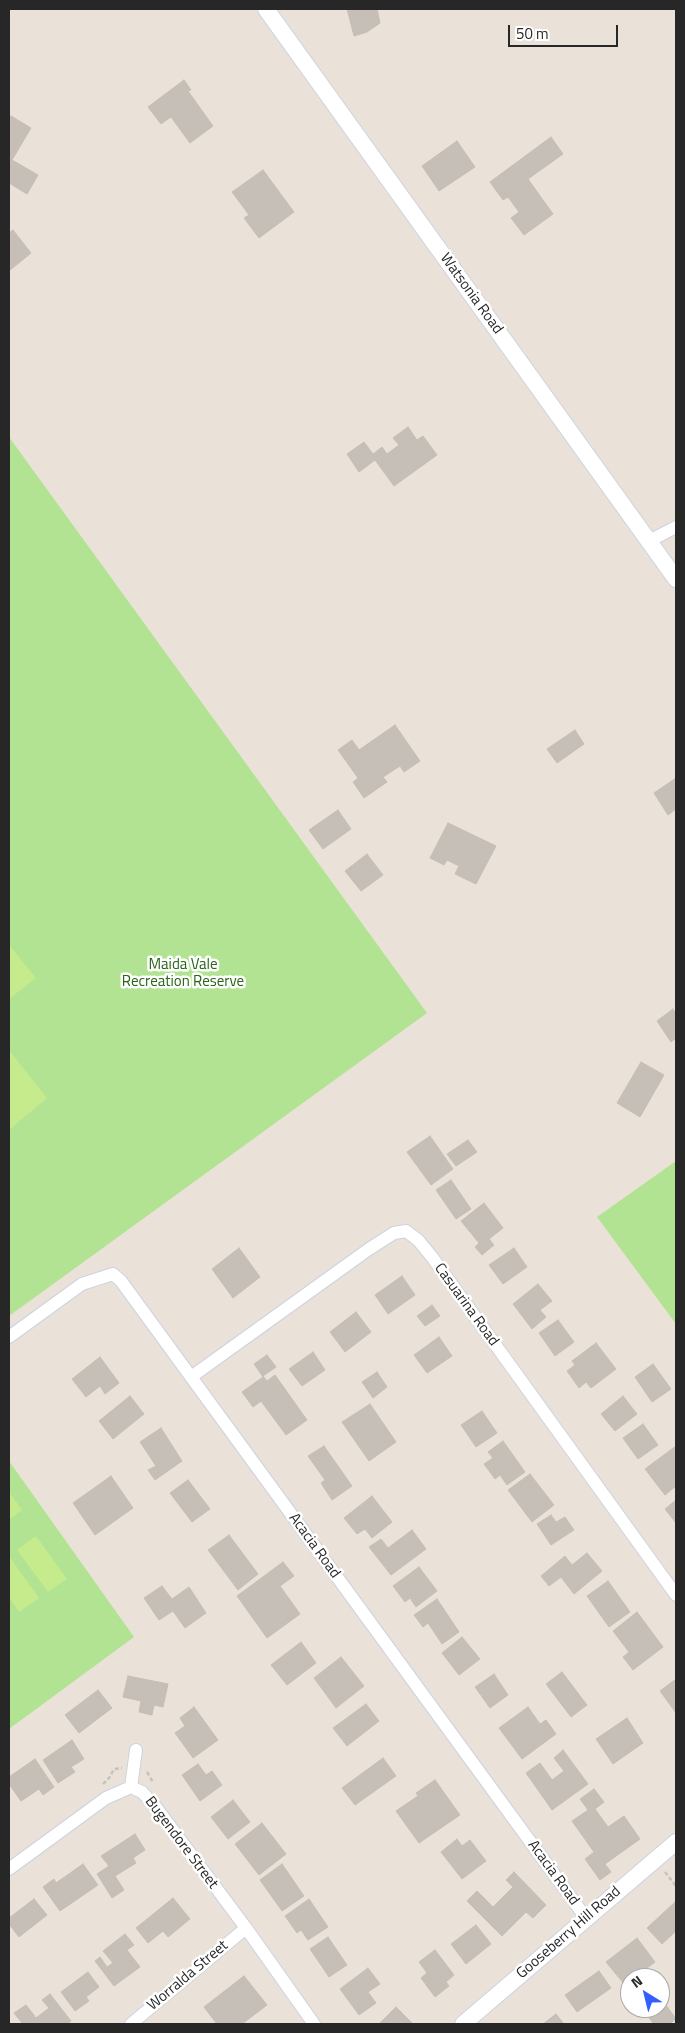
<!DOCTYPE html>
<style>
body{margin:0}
#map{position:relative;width:685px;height:2033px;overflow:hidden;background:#eae2d8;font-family:"Titillium Web",sans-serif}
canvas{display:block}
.frame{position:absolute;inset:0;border:10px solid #272727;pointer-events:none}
.north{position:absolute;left:620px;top:1968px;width:50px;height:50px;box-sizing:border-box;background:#fff;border:1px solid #a9a9a9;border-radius:50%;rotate:324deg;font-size:14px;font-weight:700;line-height:20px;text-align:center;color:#272727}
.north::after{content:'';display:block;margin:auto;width:18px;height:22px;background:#325ffd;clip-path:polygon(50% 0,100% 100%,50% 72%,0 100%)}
.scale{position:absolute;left:508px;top:25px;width:110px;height:22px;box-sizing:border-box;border:2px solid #272727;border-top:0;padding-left:6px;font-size:15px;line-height:18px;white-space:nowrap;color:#272727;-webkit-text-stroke:4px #fff;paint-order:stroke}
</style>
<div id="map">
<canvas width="685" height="2033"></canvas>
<div class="frame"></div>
<div class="north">N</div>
<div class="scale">50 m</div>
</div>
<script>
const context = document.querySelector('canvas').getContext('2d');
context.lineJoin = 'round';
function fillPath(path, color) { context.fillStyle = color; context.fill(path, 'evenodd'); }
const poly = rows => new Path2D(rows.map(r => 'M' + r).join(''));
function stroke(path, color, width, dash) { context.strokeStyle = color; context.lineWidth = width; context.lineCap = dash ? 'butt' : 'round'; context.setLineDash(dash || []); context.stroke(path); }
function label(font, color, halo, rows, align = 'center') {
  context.font = font + ' "Titillium Web",sans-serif'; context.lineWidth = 5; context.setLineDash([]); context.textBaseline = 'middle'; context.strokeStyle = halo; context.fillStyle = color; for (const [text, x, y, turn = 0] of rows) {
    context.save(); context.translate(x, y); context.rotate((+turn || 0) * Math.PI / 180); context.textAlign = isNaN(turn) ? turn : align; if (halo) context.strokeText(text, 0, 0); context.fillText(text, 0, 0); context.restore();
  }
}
fillPath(poly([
 [9,437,427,1013,9,1316],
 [676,1161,676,1324,597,1217],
 [9,1461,134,1637,9,1729]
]), '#b1e392');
fillPath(poly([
 [9,945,36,978,9,999],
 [9,1050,47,1098,9,1130],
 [9,1492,22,1510,9,1520],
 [36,1536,67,1579,48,1592,17,1550],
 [9,1556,39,1598,19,1612,9,1597]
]), '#c6eb8d');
const building = poly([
 [347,9,377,9,380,23,367,32,354,36,347,9],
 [184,80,191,90,188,91,213,126,190,143,171,117,161,124,148,107,184,80],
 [11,116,31,128,12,160,38,175,27,194,9,183,9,120,11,116],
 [551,137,563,154,528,179,553,214,524,235,511,218,519,212,508,197,503,200,490,182,551,137],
 [457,141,475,167,439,191,422,166,457,141],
 [263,170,294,212,259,238,244,218,249,215,232,192,263,170],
 [13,230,31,253,9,271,9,233,13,230],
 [408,427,417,440,423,436,437,455,394,486,375,460,359,472,347,454,364,442,373,454,382,447,387,454,399,445,393,438,408,427],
 [395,725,420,761,404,772,400,766,383,777,387,782,364,798,353,782,358,778,338,750,352,740,359,750,395,725],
 [575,730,584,744,557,763,547,749,575,730],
 [676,778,676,809,668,815,654,793,676,778],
 [338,810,351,829,323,849,309,830,338,810],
 [448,823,496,846,476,884,455,874,459,866,447,860,444,865,430,858,448,823],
 [367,854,383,875,361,891,345,871,367,854],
 [673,1009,676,1014,676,1038,671,1042,657,1021,673,1009],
 [641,1062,664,1075,640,1117,617,1103,641,1062],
 [430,1136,453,1169,431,1185,407,1152,430,1136],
 [468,1140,477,1152,456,1166,447,1154,468,1140],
 [451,1180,471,1209,456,1219,436,1190,451,1180],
 [484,1203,503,1228,489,1239,494,1245,482,1255,475,1247,479,1243,461,1221,484,1203],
 [239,1248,260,1277,233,1298,212,1269,239,1248],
 [514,1248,527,1267,503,1284,489,1265,514,1248],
 [402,1276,415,1295,388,1314,375,1295,402,1276],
 [538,1284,552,1301,540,1310,546,1317,532,1329,513,1304,538,1284],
 [432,1305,440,1316,425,1326,417,1316,432,1305],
 [356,1312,371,1332,345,1352,330,1332,356,1312],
 [558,1320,574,1342,555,1356,539,1333,558,1320],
 [439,1337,452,1356,427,1373,414,1355,439,1337],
 [596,1343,616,1369,591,1388,586,1382,579,1388,567,1371,575,1365,572,1361,596,1343],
 [313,1352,325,1370,302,1386,289,1369,313,1352],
 [267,1355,276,1367,263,1376,267,1381,275,1375,307,1420,286,1435,261,1401,253,1407,242,1392,263,1377,254,1364,267,1355],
 [100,1357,119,1383,105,1394,100,1386,86,1397,72,1379,100,1357],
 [653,1364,671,1389,652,1402,635,1377,653,1364],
 [377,1372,387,1387,373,1398,362,1382,377,1372],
 [130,1396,144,1414,113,1439,99,1421,130,1396],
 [623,1396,637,1414,615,1431,601,1414,623,1396],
 [370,1404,396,1442,369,1461,342,1422,370,1404],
 [482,1411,497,1433,476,1447,461,1425,482,1411],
 [643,1424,658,1445,638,1459,623,1438,643,1424],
 [161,1428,182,1461,155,1480,148,1470,156,1466,140,1442,161,1428],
 [503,1441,525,1472,507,1485,500,1475,495,1479,484,1464,493,1458,488,1452,503,1441],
 [324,1446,352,1486,332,1500,321,1483,325,1480,308,1456,324,1446],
 [676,1446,676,1486,665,1495,645,1469,676,1446],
 [530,1474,554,1505,532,1522,508,1490,530,1474],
 [111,1476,133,1508,95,1535,73,1503,111,1476],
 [188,1480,210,1509,192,1522,170,1493,188,1480],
 [372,1496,392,1522,372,1538,365,1529,357,1534,344,1518,372,1496],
 [676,1500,676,1523,665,1509,676,1500],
 [551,1515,556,1522,565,1517,574,1530,551,1545,537,1524,551,1515],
 [412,1530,426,1549,391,1575,369,1547,381,1539,388,1548,412,1530],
 [229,1535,258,1574,238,1590,208,1550,229,1535],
 [587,1553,602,1571,574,1594,561,1577,549,1586,541,1576,565,1556,572,1565,587,1553],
 [283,1562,294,1576,280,1586,300,1614,267,1638,237,1596,283,1562],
 [419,1567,437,1591,416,1607,410,1598,405,1602,393,1586,419,1567],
 [608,1581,630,1612,609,1627,587,1596,608,1581],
 [162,1586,172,1599,189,1587,206,1613,185,1628,173,1611,159,1620,144,1598,162,1586],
 [437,1599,459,1632,442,1644,428,1623,423,1627,414,1615,437,1599],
 [637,1612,663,1647,633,1670,623,1657,629,1652,613,1631,637,1612],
 [462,1637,480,1659,459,1675,442,1653,462,1637],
 [301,1642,316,1663,287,1685,271,1665,301,1642],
 [341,1657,364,1686,336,1708,314,1678,341,1657],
 [562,1672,587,1705,571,1717,546,1684,562,1672],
 [494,1674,508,1695,490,1708,475,1687,494,1674],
 [128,1676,168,1684,163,1707,154,1705,152,1715,139,1712,141,1701,123,1697,128,1676],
 [676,1679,676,1713,660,1691,676,1679],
 [98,1690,112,1708,79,1733,65,1715,98,1690],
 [366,1704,379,1721,347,1746,333,1728,366,1704],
 [194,1707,218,1740,193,1758,175,1733,185,1726,180,1718,194,1707],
 [528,1707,540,1724,546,1720,556,1734,522,1759,499,1728,528,1707],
 [627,1718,643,1743,613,1764,596,1739,627,1718],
 [72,1740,84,1759,71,1767,75,1772,58,1783,43,1760,72,1740],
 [563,1750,588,1784,552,1810,526,1773,540,1763,552,1780,564,1771,554,1758,563,1750],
 [383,1758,396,1776,355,1805,342,1788,383,1758],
 [35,1759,54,1787,43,1795,39,1789,21,1801,9,1784,9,1777,35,1759],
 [198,1764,206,1775,212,1771,222,1785,200,1801,182,1775,198,1764],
 [435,1780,460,1815,419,1843,396,1811,418,1796,416,1793,435,1780],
 [594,1789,604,1802,595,1809,608,1827,624,1816,640,1839,605,1864,611,1872,600,1880,585,1859,594,1852,572,1821,588,1810,580,1799,594,1789],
 [233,1800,250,1822,228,1839,211,1817,233,1800],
 [262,1823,286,1854,259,1875,235,1844,262,1823],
 [135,1834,145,1850,133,1858,136,1863,115,1876,124,1890,112,1898,97,1874,109,1866,101,1856,135,1834],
 [457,1839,462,1846,470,1840,486,1861,462,1879,441,1852,457,1839],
 [83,1864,98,1885,60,1911,43,1887,54,1879,56,1883,83,1864],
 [282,1864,304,1896,282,1911,260,1880,282,1864],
 [514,1872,546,1905,533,1918,526,1912,502,1936,467,1901,477,1891,493,1907,513,1887,506,1880,514,1872],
 [173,1898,190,1919,168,1937,163,1931,148,1943,136,1928,173,1898],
 [34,1899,47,1915,19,1937,9,1924,9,1918,34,1899],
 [309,1899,328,1927,308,1940,301,1930,297,1933,285,1916,309,1899],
 [675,1902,676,1931,662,1944,647,1928,675,1902],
 [476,1925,491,1944,466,1964,451,1944,476,1925],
 [125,1934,134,1945,127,1950,140,1967,114,1986,95,1961,100,1957,107,1967,113,1963,103,1951,125,1934],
 [328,1937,347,1965,329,1977,310,1949,328,1937],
 [637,1938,655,1962,634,1978,630,1978,630,1981,625,1985,606,1962,637,1938],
 [435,1950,454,1975,446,1982,449,1986,435,1997,421,1978,427,1973,419,1962,435,1950],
 [368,1968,380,1984,368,1992,376,2003,359,2015,340,1989,368,1968],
 [599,1971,611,1988,577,2012,565,1995,599,1971],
 [88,1972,99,1987,86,1997,89,2001,75,2011,61,1992,88,1972],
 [244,1976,267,2005,242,2024,217,2024,204,2007,244,1976],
 [50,1994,71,2021,67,2024,23,2024,14,2013,26,2005,36,2018,49,2008,42,2000,50,1994],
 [666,2005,676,2019,669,2024,654,2024,649,2018,666,2005],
 [396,2007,413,2024,379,2024,396,2007],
 [556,2014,564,2024,543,2024,556,2014]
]);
fillPath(building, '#c5bfb8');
stroke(building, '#c5beb2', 1);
const minor = poly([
 [649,541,676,527],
 [9,1337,82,1284,113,1274,121,1281,586,1918],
 [191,1377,369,1249,394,1233,406,1231,418,1240,432,1257,676,1595],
 [131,1787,136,1750],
 [9,1869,106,1798,131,1787,142,1792,155,1806,246,1928,314,2024],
 [131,2024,246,1928]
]);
const tertiary = poly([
 [266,9,676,579],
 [463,2024,676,1842]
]);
stroke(minor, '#cdd2e1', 14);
stroke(tertiary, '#cdd2e1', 18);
stroke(poly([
 [147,1772,153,1782],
 [103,1784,109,1778,114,1769,122,1768],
 [665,1872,676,1886]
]), '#c3c3c3', 2.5, [4, 2.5]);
stroke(minor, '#fff', 12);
stroke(tertiary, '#fff', 16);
label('15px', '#272727', '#fff', [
 ["Watsonia Road",471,294,54],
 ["Casuarina Road",466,1305,54],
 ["Acacia Road",314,1546,54],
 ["Bugendore Street",181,1843,53],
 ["Acacia Road",553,1873,54],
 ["Gooseberry Hill Road",569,1933,-41],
 ["Worralda Street",188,1976,-40]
]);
label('15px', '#2a6417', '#fff', [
 ["Maida Vale",183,965],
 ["Recreation Reserve",183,982]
]);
</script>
